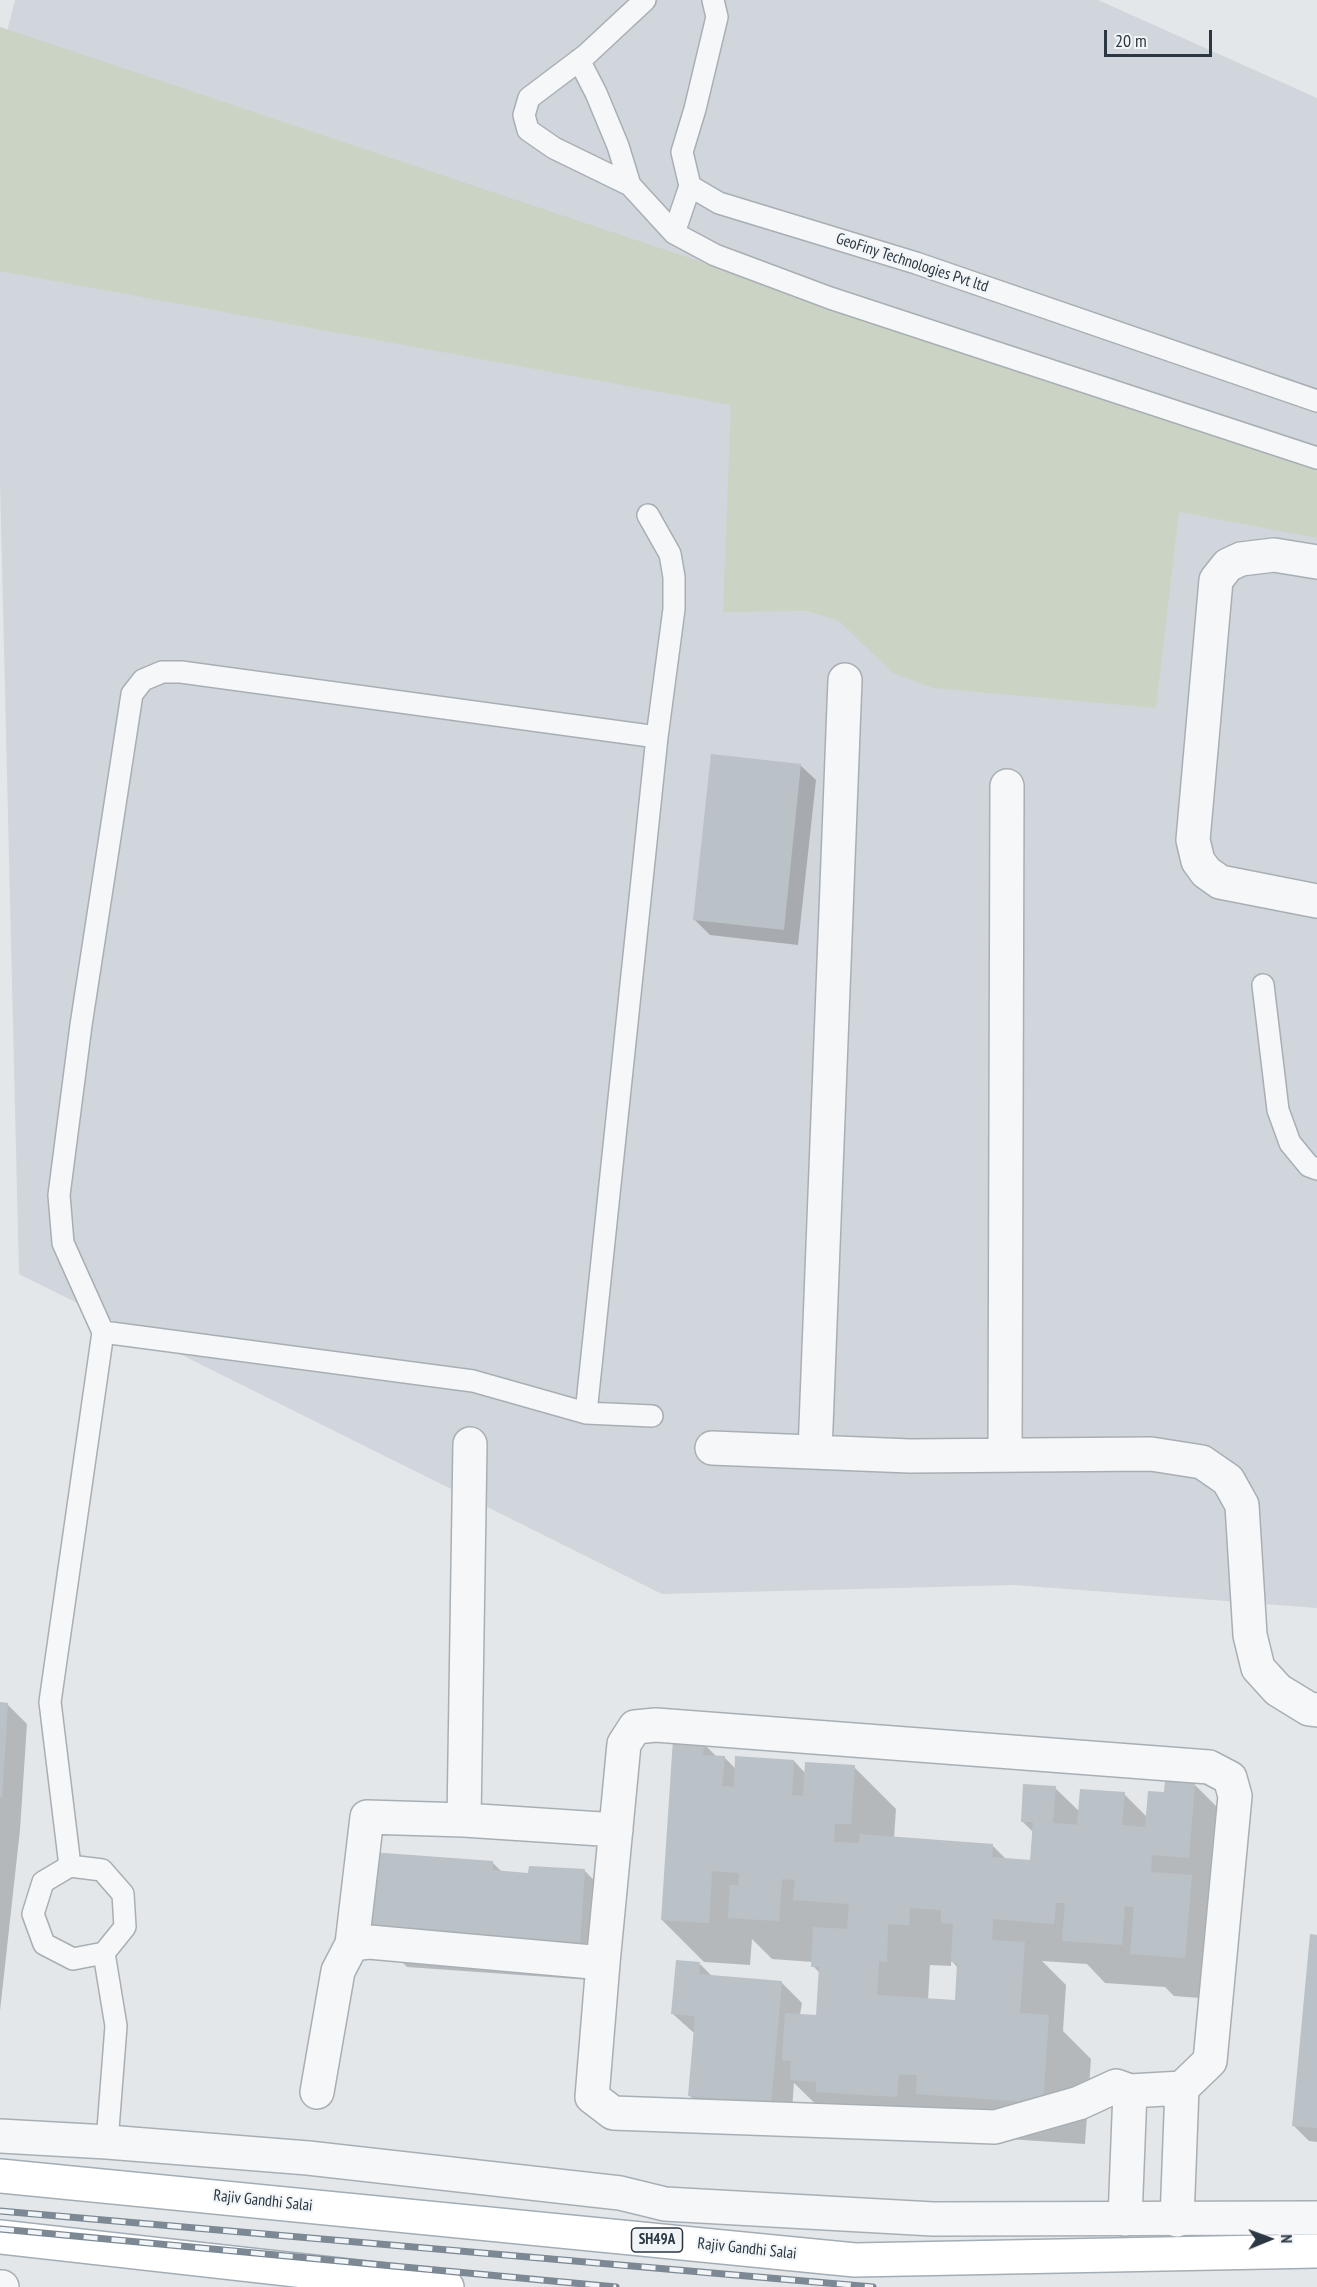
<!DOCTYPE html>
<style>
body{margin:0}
#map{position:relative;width:1317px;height:2287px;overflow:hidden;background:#e3e7ea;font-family:"PT Sans Narrow",sans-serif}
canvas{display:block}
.north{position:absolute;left:1239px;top:2209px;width:60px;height:60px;-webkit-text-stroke:4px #f2f5f8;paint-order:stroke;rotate:89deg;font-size:16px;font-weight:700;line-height:24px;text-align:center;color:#2b3742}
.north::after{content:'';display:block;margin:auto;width:21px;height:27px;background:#2b3742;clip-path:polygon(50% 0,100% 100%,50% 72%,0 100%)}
.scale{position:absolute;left:1104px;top:30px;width:108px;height:27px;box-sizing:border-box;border:3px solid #2b3742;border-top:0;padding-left:8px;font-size:18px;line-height:21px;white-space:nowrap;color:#2b3742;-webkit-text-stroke:4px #f2f5f8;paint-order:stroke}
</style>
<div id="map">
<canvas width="1317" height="2287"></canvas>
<div class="north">N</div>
<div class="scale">20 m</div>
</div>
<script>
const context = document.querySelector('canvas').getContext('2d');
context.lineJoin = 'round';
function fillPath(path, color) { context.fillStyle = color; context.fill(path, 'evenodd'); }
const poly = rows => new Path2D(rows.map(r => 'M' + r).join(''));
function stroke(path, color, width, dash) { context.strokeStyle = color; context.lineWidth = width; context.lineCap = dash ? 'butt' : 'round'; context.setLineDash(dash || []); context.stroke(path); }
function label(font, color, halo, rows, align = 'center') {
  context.font = font + ' "PT Sans Narrow",sans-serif'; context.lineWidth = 4.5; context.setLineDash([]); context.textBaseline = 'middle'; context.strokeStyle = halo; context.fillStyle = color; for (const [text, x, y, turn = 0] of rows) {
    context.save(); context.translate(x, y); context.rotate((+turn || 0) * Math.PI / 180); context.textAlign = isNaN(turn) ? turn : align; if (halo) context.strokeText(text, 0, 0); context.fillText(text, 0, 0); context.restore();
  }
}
fillPath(poly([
 [15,0,1098,0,1317,98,1317,1608,1015,1585,662,1594,19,1274,0,483,0,59]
]), '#d1d6dc');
fillPath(poly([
 [0,27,1317,468,1317,538,1179,512,1156,708,933,688,893,673,838,620,806,611,723,612,731,405,0,271]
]), '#cbd4c4');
fillPath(poly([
 [800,765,816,780,798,945,710,935,695,920],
 [0,1703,7,1704,27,1724,20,1830,0,2011],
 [703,1743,717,1757,724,1757,736,1769,794,1761,806,1774,854,1767,896,1809,894,1838,992,1845,1007,1860,1032,1862,1034,1833,1022,1821,1055,1788,1080,1812,1124,1794,1148,1818,1166,1793,1194,1784,1236,1826,1226,2000,1174,1996,1165,1987,1105,1983,1087,1964,1042,1961,1066,1985,1063,2031,1091,2059,1085,2144,960,2136,834,2122,794,2083,791,2123,709,2115,689,2095,695,2034,673,2014,700,1964,713,1977,782,1983,802,2003,800,2015,818,2016,820,1973,813,1966,813,1962,772,1959,752,1939,750,1965,704,1962,662,1920],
 [951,1960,958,1968,956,2002,928,2000,930,1965,951,1966],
 [493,1863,503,1873,530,1875,585,1871,624,1911,619,1982,407,1967,367,1927],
 [1317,1936,1317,2142,1309,2141,1294,2126]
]), '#0003');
fillPath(poly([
 [711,754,801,764,784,930,693,920],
 [0,1702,8,1703,2,1797,0,1797],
 [673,1739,704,1742,703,1755,725,1756,722,1786,734,1787,735,1756,794,1760,792,1795,803,1796,805,1762,855,1765,851,1824,835,1824,834,1842,859,1843,860,1834,993,1844,992,1857,1030,1860,1033,1822,1021,1822,1023,1784,1056,1786,1053,1823,1077,1825,1080,1789,1125,1792,1122,1825,1145,1827,1148,1791,1164,1792,1165,1780,1195,1782,1189,1858,1152,1855,1151,1872,1192,1875,1185,1958,1130,1954,1134,1907,1125,1906,1122,1945,1062,1941,1065,1903,1056,1903,1054,1924,993,1919,992,1940,1025,1942,1020,2013,1049,2015,1043,2103,916,2094,917,2075,899,2074,897,2097,816,2092,816,2082,790,2080,791,2061,782,2060,785,2013,816,2015,819,1967,811,1967,813,1927,847,1929,849,1904,793,1900,795,1880,782,1879,779,1921,728,1918,730,1885,738,1885,739,1873,712,1871,709,1923,661,1920],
 [910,1908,941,1910,941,1923,953,1924,951,1962,957,1963,955,2000,877,1995,879,1961,887,1962,888,1924,909,1925],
 [371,1852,493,1861,493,1870,528,1873,529,1866,585,1869,580,1943,365,1928],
 [1310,1934,1317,1935,1317,2128,1292,2126],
 [676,1960,700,1962,699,1974,782,1981,771,2104,688,2096,695,2016,671,2014]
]), '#bac1c7');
const service = poly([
 [645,0,586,55,529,98,524,115,528,130,554,148,630,185,674,233,715,255,830,298,1317,458],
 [713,0,717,17,695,109,682,152,690,186,719,203,916,263,1317,401],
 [579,60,596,93,618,146,630,185],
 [674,233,690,186],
 [1263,985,1278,1110,1290,1143,1309,1166,1317,1169],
 [103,1332,473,1381,586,1413,652,1416],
 [586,1413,657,737,674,609,674,577,670,554,648,515],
 [70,1866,50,1702,103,1332,63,1243,59,1195,81,1025,132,694,143,680,162,672,181,672,657,737],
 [104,1953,73,1959,44,1944,33,1914,43,1882,70,1866,102,1870,123,1894,125,1927,104,1953,116,2026,107,2142]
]);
const minor = poly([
 [1317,562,1274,555,1241,559,1228,565,1216,580,1193,840,1198,861,1206,872,1220,882,1317,901],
 [712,1448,910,1456,1151,1454,1202,1462,1228,1480,1242,1505,1250,1635,1258,1668,1278,1690,1309,1709,1317,1710],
 [815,1452,845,680],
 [1005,1455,1007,786],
 [656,1725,1209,1767,1230,1778,1235,1796,1210,2061,1182,2088,1130,2091,1116,2086,1079,2103,995,2127,613,2113,592,2097,603,1963,624,1744,635,1727,656,1725],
 [464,1820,616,1830],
 [352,1944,367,1817,464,1820,470,1444],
 [317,2092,338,1971,352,1944,369,1942,603,1963],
 [1125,2219,1130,2091],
 [1177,2220,1182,2088]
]);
const tertiary = poly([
 [0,2136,107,2142,308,2158,620,2193,665,2204,933,2219,1317,2218],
 [0,2287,2,2287]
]);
const primary = poly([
 [0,2176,855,2260,1317,2251],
 [0,2237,447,2287]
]);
stroke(service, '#a8afb4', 24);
stroke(minor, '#a8afb4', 36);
stroke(tertiary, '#a8afb4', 36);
stroke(primary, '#a2adb6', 36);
stroke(service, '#f5f7f9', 21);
stroke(minor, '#f5f7f9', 33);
stroke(tertiary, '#f5f7f9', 33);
stroke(primary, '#fff', 33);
const rail = poly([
 [0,2211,873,2287],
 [0,2229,616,2287]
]);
stroke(rail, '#7c8994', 7);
stroke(rail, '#f2f5f8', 4.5, [14]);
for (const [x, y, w] of [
 [657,2240,51]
]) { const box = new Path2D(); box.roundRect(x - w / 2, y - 12, w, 24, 4.5); context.fillStyle = '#f2f5f8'; context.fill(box); stroke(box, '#2b3742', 1.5); }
label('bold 15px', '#2b3742', null, [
 ["SH49A",657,2240]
]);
label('16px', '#2b3742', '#f2f5f8', [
 ["GeoFiny Technologies Pvt ltd",912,263,18],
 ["Rajiv Gandhi Salai",263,2201,6],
 ["Rajiv Gandhi Salai",747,2249,6]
]);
</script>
